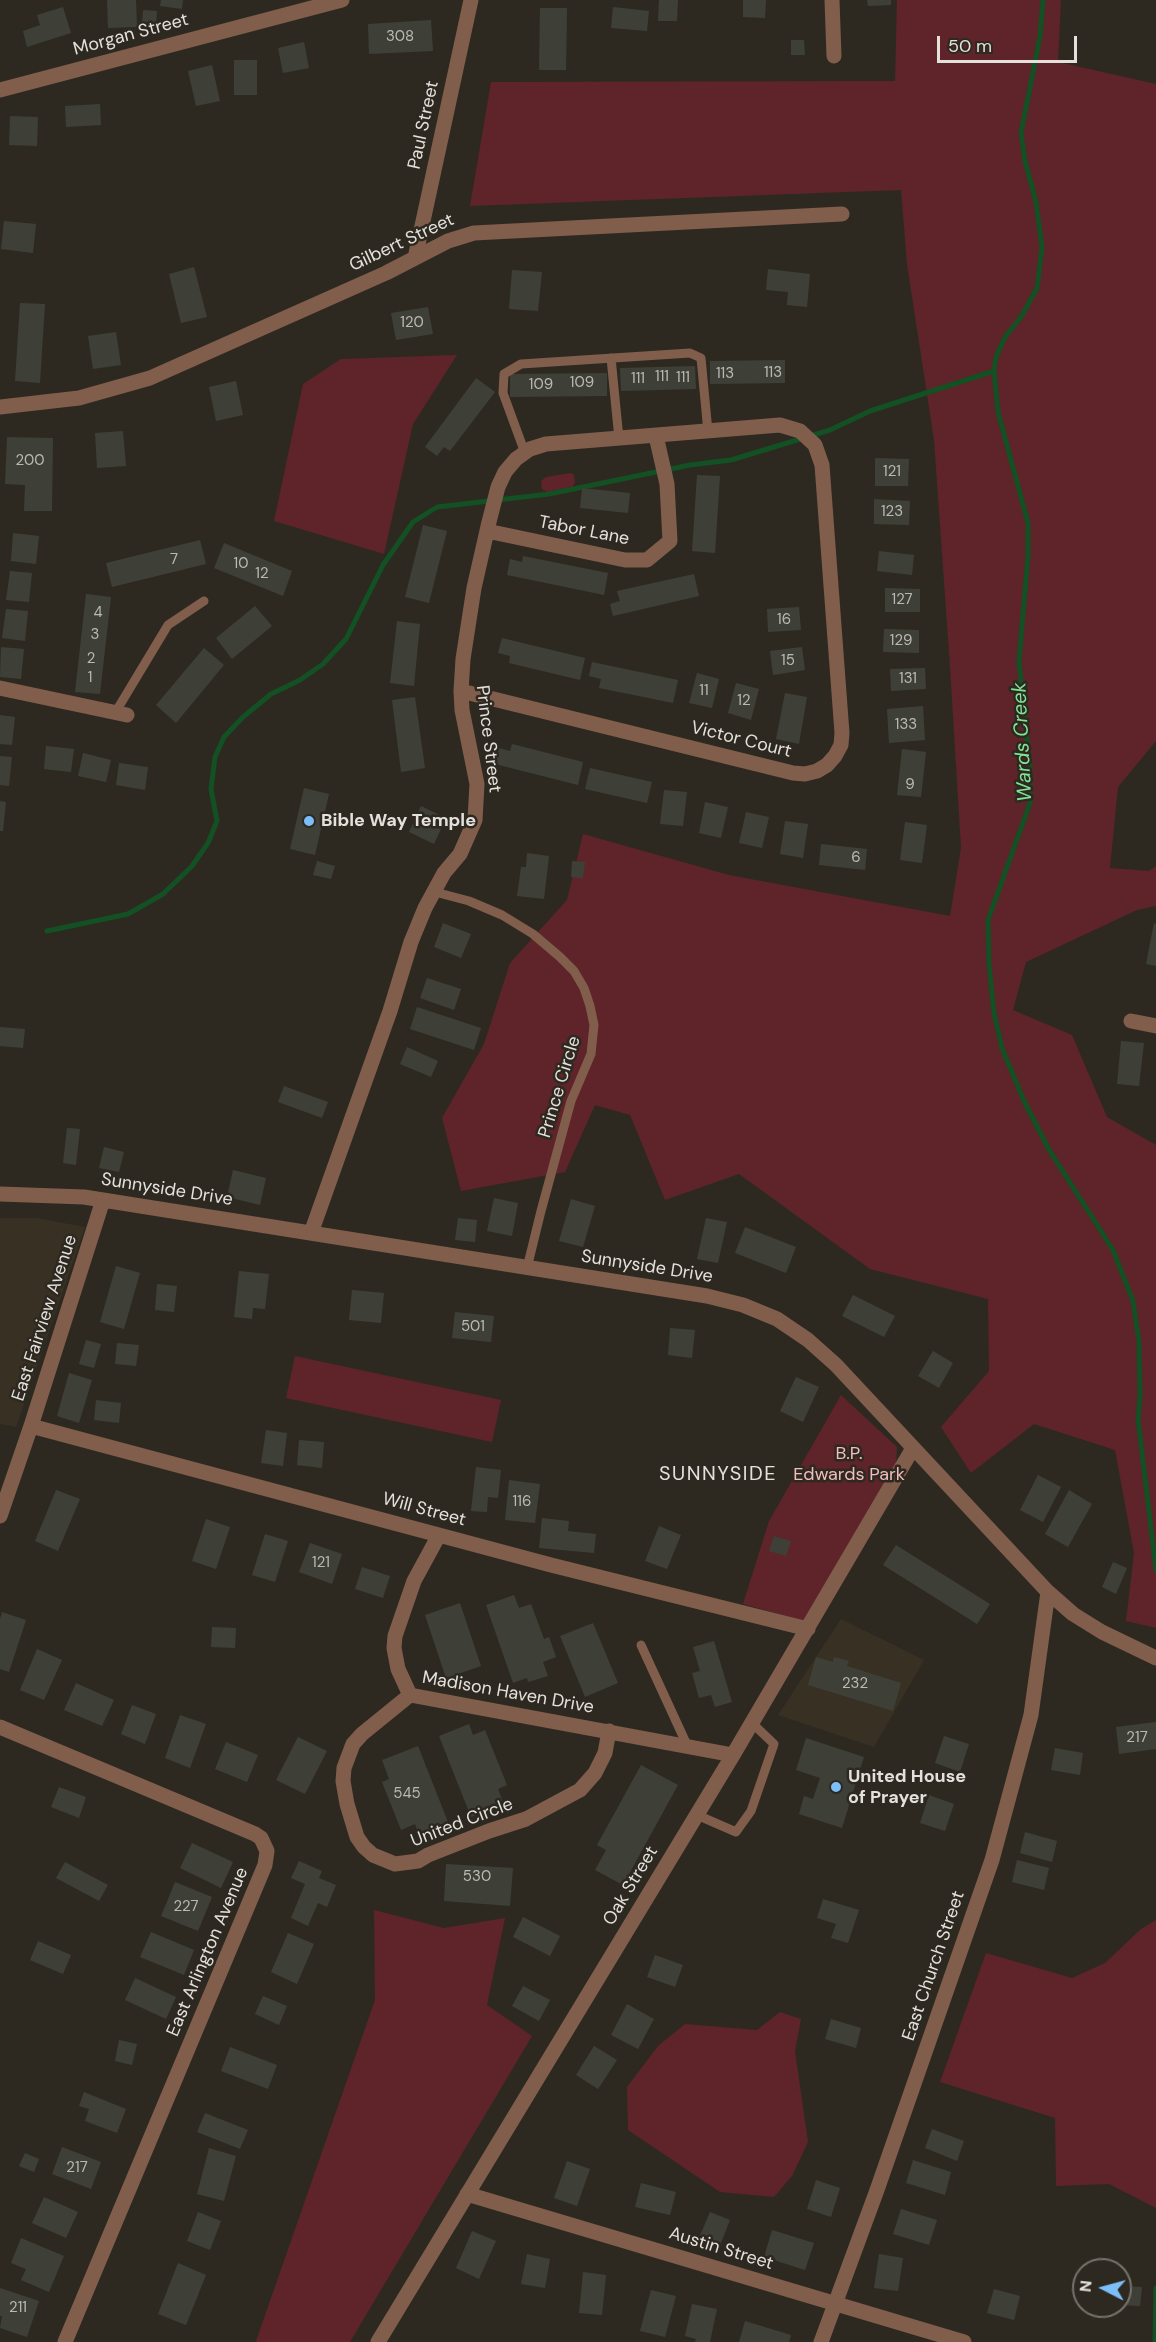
<!DOCTYPE html>
<style>
body{margin:0}
#map{position:relative;width:1156px;height:2342px;overflow:hidden;background:#2d2921;font-family:"DM Sans",sans-serif}
canvas{display:block}
.north{position:absolute;left:1072px;top:2258px;width:60px;height:60px;box-sizing:border-box;background:#2d2921;border:2px solid #76736c;border-radius:50%;rotate:276deg;font-size:16px;font-weight:700;line-height:24px;text-align:center;color:#e4e1dc}
.north::after{content:'';display:block;margin:auto;width:21px;height:27px;background:#7cbef9;clip-path:polygon(50% 0,100% 100%,50% 72%,0 100%)}
.scale{position:absolute;left:937px;top:36px;width:140px;height:27px;box-sizing:border-box;border:3px solid #e4e1dc;border-top:0;padding-left:8px;font-size:18px;line-height:21px;white-space:nowrap;color:#e4e1dc;-webkit-text-stroke:4px #2d2921;paint-order:stroke}
</style>
<div id="map">
<canvas width="1156" height="2342"></canvas>
<div class="north">N</div>
<div class="scale">50 m</div>
</div>
<script>
const context = document.querySelector('canvas').getContext('2d');
context.lineJoin = 'round';
function fillPath(path, color) { context.fillStyle = color; context.fill(path, 'evenodd'); }
const poly = rows => new Path2D(rows.map(r => 'M' + r).join(''));
function stroke(path, color, width, dash) { context.strokeStyle = color; context.lineWidth = width; context.lineCap = dash ? 'butt' : 'round'; context.setLineDash(dash || []); context.stroke(path); }
function label(font, color, halo, rows, align = 'center') {
  context.font = font + ' "DM Sans",sans-serif'; context.lineWidth = 5; context.setLineDash([]); context.textBaseline = 'middle'; context.strokeStyle = halo; context.fillStyle = color; for (const [text, x, y, turn = 0] of rows) {
    context.save(); context.translate(x, y); context.rotate((+turn || 0) * Math.PI / 180); context.textAlign = isNaN(turn) ? turn : align; if (halo) context.strokeText(text, 0, 0); context.fillText(text, 0, 0); context.restore();
  }
}
fillPath(poly([
 [0,1218,36,1218,85,1227,16,1427,0,1424],
 [841,1619,924,1660,874,1747,778,1715]
]), '#383123');
fillPath(poly([
 [897,0,1061,0,1058,62,1156,84,1156,741,1118,787,1110,868,1149,871,1156,866,1156,906,1137,910,1026,962,1013,1010,1072,1035,1107,1117,1156,1145,1156,1628,1126,1621,1134,1553,1115,1450,1034,1424,971,1473,941,1427,989,1371,988,1299,870,1269,739,1174,665,1200,630,1115,595,1105,565,1172,461,1191,442,1118,484,1044,510,963,567,900,583,834,729,875,950,916,961,848,950,667,934,440,907,264,901,190,470,206,491,82,895,81],
 [457,355,413,424,384,554,274,521,303,384,341,359],
 [571,473,574,475,575,483,572,487,547,492,542,489,541,481,546,477],
 [295,1356,501,1400,492,1442,286,1398],
 [841,1395,897,1447,896,1465,804,1621,743,1604,769,1521],
 [374,1910,444,1928,505,1918,487,2005,532,2036,350,2342,257,2342,256,2341,375,2000],
 [1156,1920,1156,2208,1109,2184,1056,2186,1055,2118,940,2082,986,1953,1072,1978,1105,1963,1141,1929],
 [780,2012,801,2019,795,2051,808,2142,792,2176,774,2197,720,2192,628,2130,627,2087,658,2046,685,2024,757,2030]
]), '#5e242a');
stroke(poly([
 [1043,0,1040,36,1021,133,1025,161,1036,202,1042,247,1037,288,1021,317,1005,337,996,357,994,371,998,412,1028,523,1028,556,1019,661,1030,769,1030,803,988,920,989,963,994,1013,1002,1048,1024,1101,1048,1148,1113,1250,1133,1301,1139,1342,1140,1397,1138,1419,1156,1570],
 [47,931,128,914,163,894,192,866,208,843,217,821,211,789,215,757,224,737,243,717,271,694,300,680,323,664,346,639,383,565,413,522,437,507,549,494,690,465,731,460,830,430,870,411,994,371],
 [1155,2342,1156,2288]
]), '#135023', 5);
fillPath(poly([
 [107,0,136,0,137,27,108,28],
 [161,0,183,0,182,9,160,6],
 [659,0,678,0,677,21,658,21],
 [743,0,766,0,765,18,743,17],
 [867,0,891,0,891,5,868,6],
 [63,7,71,33,27,47,23,31,40,25,37,15],
 [613,7,649,11,647,31,611,28],
 [540,8,567,8,566,70,539,70],
 [143,10,157,11,156,25,142,24],
 [431,20,433,51,369,54,368,24],
 [791,40,804,40,805,55,791,55],
 [304,42,309,68,283,73,278,48],
 [234,60,257,60,257,95,234,95],
 [212,65,220,101,196,106,188,71],
 [100,104,101,125,66,127,65,106],
 [10,116,38,117,37,146,9,145],
 [4,221,36,224,33,253,1,249],
 [194,267,207,317,181,323,169,274],
 [768,269,810,274,807,307,787,305,788,292,766,290],
 [512,270,542,272,538,311,509,309],
 [20,303,45,304,40,383,15,381],
 [428,307,433,334,396,340,391,313],
 [116,332,121,365,93,369,88,336],
 [785,360,785,383,710,384,710,361],
 [695,366,696,389,621,391,620,368],
 [607,373,607,396,510,397,510,374],
 [476,378,495,392,450,451,444,447,437,456,425,447],
 [236,381,243,415,216,421,209,387],
 [123,431,126,466,97,468,95,433],
 [7,437,53,438,52,511,24,511,25,485,5,484],
 [875,458,909,459,908,486,875,486],
 [697,475,720,476,715,553,692,551],
 [582,488,630,493,628,513,580,508],
 [874,499,910,501,909,525,874,524],
 [423,525,447,531,429,603,405,597],
 [13,533,39,536,36,564,11,561],
 [200,540,206,564,112,587,106,563],
 [224,543,292,571,283,596,214,568],
 [879,551,914,555,912,575,877,571],
 [523,556,608,573,604,595,507,575,510,559,522,562],
 [10,571,32,573,29,602,6,600],
 [694,574,699,596,613,616,610,604,620,601,617,591],
 [885,588,920,589,920,612,885,612],
 [86,594,111,597,100,694,75,692],
 [255,606,272,626,232,659,216,638],
 [799,607,801,630,768,632,767,609],
 [6,609,28,611,25,641,2,638],
 [397,621,420,624,414,686,390,683],
 [884,629,919,630,919,653,883,652],
 [502,638,585,658,580,680,509,663,510,656,498,653],
 [1,647,24,649,21,679,0,677],
 [802,647,805,670,773,675,770,651],
 [204,648,224,665,176,723,156,705],
 [592,662,678,680,673,703,599,688,601,679,589,676],
 [925,668,926,689,891,691,890,669],
 [697,673,719,679,712,708,689,703],
 [736,683,759,689,751,720,728,713],
 [785,693,807,697,799,744,776,739],
 [415,697,425,768,401,772,392,700],
 [923,706,925,740,889,743,887,709],
 [0,715,15,717,12,745,0,744],
 [512,744,583,762,578,785,495,764,499,748,510,751],
 [46,746,74,749,71,772,44,769],
 [902,749,926,752,921,797,897,795],
 [83,753,111,760,106,782,78,776],
 [0,756,12,757,9,786,0,785],
 [119,763,148,767,145,790,116,785],
 [590,768,652,782,647,803,585,789],
 [304,788,329,794,315,855,290,849],
 [664,790,687,792,683,826,660,824],
 [0,801,6,802,3,831,0,831],
 [705,802,728,807,721,838,699,833],
 [421,806,446,818,434,844,409,832],
 [746,812,769,817,762,848,739,843],
 [785,821,808,824,803,858,780,854],
 [905,822,927,825,922,863,900,860],
 [821,844,867,849,865,870,819,865],
 [527,853,549,856,544,899,517,896,521,867,526,867],
 [317,861,335,866,331,879,313,875],
 [572,861,585,862,583,878,571,877],
 [443,923,471,934,461,958,434,947],
 [1154,923,1156,924,1156,966,1146,964],
 [427,978,461,989,454,1010,420,998],
 [417,1007,481,1028,474,1050,410,1029],
 [0,1027,25,1029,23,1048,0,1046],
 [1121,1041,1144,1043,1139,1086,1117,1084],
 [407,1047,438,1061,431,1077,400,1064],
 [284,1086,328,1102,322,1118,278,1102],
 [67,1128,80,1129,76,1165,63,1163],
 [104,1147,124,1152,119,1172,99,1168],
 [233,1170,266,1178,260,1205,227,1197],
 [494,1198,518,1203,512,1236,487,1231],
 [571,1199,595,1206,583,1247,559,1241],
 [458,1218,477,1220,475,1242,455,1240],
 [706,1218,727,1222,718,1263,697,1259],
 [745,1227,796,1247,786,1273,735,1253],
 [116,1266,140,1273,124,1329,100,1322],
 [239,1271,269,1274,265,1309,253,1308,252,1319,234,1317],
 [157,1284,177,1286,174,1312,155,1310],
 [352,1290,384,1293,381,1323,349,1320],
 [853,1295,895,1316,884,1337,842,1316],
 [455,1312,494,1316,491,1342,452,1338],
 [670,1328,695,1330,692,1358,668,1355],
 [86,1340,101,1344,94,1368,79,1364],
 [117,1343,139,1345,136,1366,115,1364],
 [933,1351,953,1363,939,1388,918,1376],
 [69,1373,92,1380,79,1423,57,1416],
 [796,1377,819,1387,803,1422,780,1411],
 [96,1400,121,1403,119,1423,94,1420],
 [266,1430,287,1433,283,1466,261,1463],
 [299,1440,324,1442,322,1468,297,1465],
 [476,1467,501,1470,498,1498,488,1497,487,1512,471,1511],
 [1038,1475,1061,1487,1043,1522,1020,1510],
 [509,1480,540,1484,535,1523,505,1520],
 [56,1490,80,1499,58,1551,35,1541],
 [1069,1490,1092,1504,1068,1547,1045,1534],
 [542,1518,569,1521,568,1531,596,1534,594,1553,539,1548],
 [206,1519,230,1527,216,1569,192,1561],
 [659,1526,681,1535,667,1569,645,1561],
 [265,1534,288,1541,275,1582,252,1575],
 [774,1536,791,1541,786,1556,769,1551],
 [310,1543,342,1554,332,1584,299,1572],
 [896,1545,990,1604,977,1624,883,1565],
 [1113,1562,1127,1568,1116,1594,1102,1587],
 [362,1567,390,1576,383,1598,355,1589],
 [514,1595,519,1608,531,1604,544,1639,549,1637,556,1657,543,1662,548,1676,528,1682,527,1678,513,1683,486,1605],
 [460,1603,481,1666,446,1678,425,1615],
 [2,1612,26,1620,9,1672,0,1669,0,1619],
 [593,1623,618,1683,585,1697,560,1636],
 [212,1627,236,1628,235,1648,211,1647],
 [714,1641,732,1702,715,1707,711,1695,699,1698,692,1673,700,1671,693,1647],
 [37,1649,62,1660,44,1700,20,1690],
 [816,1657,833,1662,834,1657,849,1661,847,1666,901,1683,893,1711,808,1685],
 [76,1683,114,1700,102,1726,64,1710],
 [132,1705,156,1714,145,1744,121,1734],
 [180,1715,206,1724,190,1768,165,1758],
 [1156,1722,1156,1749,1119,1754,1116,1727],
 [469,1724,473,1735,485,1730,507,1785,498,1789,504,1805,471,1817,439,1736],
 [944,1736,969,1744,960,1772,935,1763],
 [298,1737,327,1751,305,1794,276,1780],
 [806,1738,864,1757,842,1828,799,1814,804,1796,813,1799,820,1778,796,1770],
 [226,1742,258,1755,247,1782,215,1769],
 [418,1746,450,1827,421,1839,415,1824,401,1830,382,1782,389,1779,382,1760],
 [1055,1748,1083,1753,1080,1775,1051,1770],
 [641,1765,678,1785,623,1885,595,1870,606,1850,597,1845],
 [59,1787,86,1797,79,1818,51,1807],
 [929,1795,954,1804,945,1831,920,1823],
 [1025,1832,1057,1841,1052,1862,1020,1853],
 [192,1843,233,1862,221,1888,180,1868],
 [1017,1860,1049,1868,1044,1890,1012,1882],
 [299,1861,322,1871,319,1878,336,1885,327,1907,318,1903,308,1926,291,1918,305,1884,291,1878],
 [65,1862,108,1885,99,1901,56,1878],
 [446,1864,513,1868,510,1906,444,1901],
 [175,1882,212,1897,198,1931,161,1916],
 [823,1899,859,1910,848,1943,831,1938,836,1924,817,1918],
 [523,1917,560,1936,550,1956,513,1937],
 [151,1932,194,1950,184,1975,140,1957],
 [288,1933,314,1944,297,1984,271,1972],
 [38,1941,71,1955,63,1974,30,1960],
 [655,1955,683,1965,675,1987,647,1977],
 [135,1978,176,1997,166,2019,125,2000],
 [523,1986,550,2000,539,2021,512,2006],
 [263,1996,287,2006,279,2025,255,2014],
 [627,2004,654,2019,638,2049,611,2035],
 [831,2019,861,2028,856,2048,825,2039],
 [119,2040,137,2044,132,2065,115,2061],
 [594,2046,617,2060,598,2089,576,2075],
 [230,2047,277,2065,268,2089,221,2071],
 [84,2092,126,2109,117,2133,85,2121,89,2109,79,2106],
 [205,2113,248,2130,240,2149,197,2132],
 [932,2129,964,2141,957,2161,925,2148],
 [62,2147,101,2162,91,2189,52,2174],
 [209,2148,236,2156,224,2201,197,2194],
 [25,2153,39,2159,34,2172,19,2166],
 [913,2160,951,2172,945,2195,906,2183],
 [567,2161,590,2169,577,2206,554,2198],
 [816,2180,840,2188,831,2217,807,2209],
 [641,2183,676,2192,670,2215,635,2207],
 [44,2197,78,2212,66,2238,32,2223],
 [901,2209,937,2220,929,2245,893,2234],
 [198,2212,221,2221,210,2250,187,2241],
 [710,2212,730,2220,719,2248,698,2240],
 [772,2230,814,2243,805,2270,764,2257],
 [472,2231,496,2241,479,2279,456,2268],
 [21,2238,64,2256,49,2292,21,2280,26,2269,11,2263],
 [527,2254,550,2259,545,2288,521,2284],
 [879,2254,903,2258,898,2291,874,2288],
 [178,2263,206,2275,186,2325,158,2314],
 [583,2272,606,2275,602,2315,579,2313],
 [1120,2286,1142,2287,1140,2306,1120,2305],
 [0,2288,39,2301,27,2337,0,2328,2,2316,0,2316],
 [994,2289,1020,2296,1014,2320,987,2313],
 [651,2290,676,2296,665,2337,640,2331],
 [692,2304,717,2309,710,2342,695,2342,696,2339,685,2336],
 [745,2321,791,2335,789,2342,739,2342]
]), '#3e4037');
stroke(poly([
 [611,358,619,439],
 [525,453,503,393,504,374,521,364,690,353,701,358,708,432],
 [115,713,168,625,204,601],
 [435,892,469,901,502,915,533,934,560,957,574,971,584,988,590,1006,594,1025,591,1054,571,1101,541,1211,527,1268],
 [641,1645,687,1745],
 [697,1815,736,1832,751,1811,774,1744,752,1723]
]), '#815e4b', 9);
stroke(poly([
 [832,0,834,56],
 [0,90,342,0],
 [415,258,471,0],
 [0,407,79,398,150,378,386,273,448,241,474,233,842,214],
 [487,531,625,560,647,560,670,541,667,484,656,436],
 [0,688,127,715],
 [1131,1021,1156,1026],
 [0,1194,84,1197,707,1296,743,1305,777,1319,808,1340,836,1365,1048,1592,1073,1614,1102,1632,1156,1658],
 [311,1233,390,1011,411,942,425,908,444,873,460,854,475,820,477,784,462,710,461,691,463,659,474,588,489,522,498,487,505,472,516,459,530,449,546,444,780,425,800,431,815,445,822,465,842,733,841,745,835,756,827,765,817,771,805,774,793,773,461,691],
 [31,1426,551,1565,808,1629],
 [0,1516,31,1426,103,1200],
 [439,1535,414,1581,395,1636,394,1648,398,1669,410,1695,733,1755],
 [410,1695,362,1734,353,1744,344,1768,343,1781,347,1804,357,1837,364,1847,373,1855,395,1864,418,1861,428,1855,489,1831,526,1819,580,1790,595,1773,605,1753,609,1731],
 [0,1727,255,1834,261,1838,267,1851,265,1865,65,2342],
 [467,2194,964,2342],
 [378,2342,733,1755,913,1448],
 [821,2342,877,2190,992,1860,1031,1715,1048,1592]
]), '#815e4b', 15);
for (const [x, y, r, color] of [
 [309,821,6,"#7cbef9"],
 [836,1787,6,"#7cbef9"]
]) { const dot = new Path2D(); dot.arc(x, y, r, 0, 2 * Math.PI); context.fillStyle = color; context.fill(dot); stroke(dot, '#2d2921', 2); }
label('15px', '#bab9b3', null, [
 ["308",400,37],
 ["120",412,323],
 ["113",773,373],
 ["113",725,374],
 ["111",662,377],
 ["111",683,378],
 ["111",638,379],
 ["109",582,383],
 ["109",541,385],
 ["200",30,461],
 ["121",892,472],
 ["123",892,512],
 ["7",174,560],
 ["10",241,564],
 ["12",262,574],
 ["127",902,600],
 ["4",98,613],
 ["16",784,620],
 ["3",95,635],
 ["129",901,641],
 ["2",91,659],
 ["15",788,661],
 ["1",90,678],
 ["131",908,679],
 ["11",704,691],
 ["12",744,701],
 ["133",906,725],
 ["9",910,785],
 ["6",856,858],
 ["501",473,1327],
 ["116",522,1502],
 ["121",321,1563],
 ["232",855,1684],
 ["217",1137,1738],
 ["545",407,1794],
 ["530",477,1877],
 ["227",186,1907],
 ["217",77,2168],
 ["211",18,2308]
]);
label('18px', '#e4e1dc', '#2d2921', [
 ["Morgan Street",131,35,-15],
 ["Paul Street",424,125,-78],
 ["Gilbert Street",402,243,-25],
 ["Tabor Lane",584,531,11],
 ["Prince Street",488,739,83],
 ["Victor Court",741,740,14],
 ["Prince Circle",560,1087,-73],
 ["Sunnyside Drive",167,1190,9],
 ["Sunnyside Drive",647,1267,9],
 ["East Fairview Avenue",45,1318,-72],
 ["Will Street",424,1510,15],
 ["Madison Haven Drive",508,1693,10],
 ["United Circle",462,1823,-21],
 ["Oak Street",631,1886,-59],
 ["East Arlington Avenue",208,1952,-67],
 ["East Church Street",934,1966,-71],
 ["Austin Street",721,2249,17]
]);
label('bold 18px', '#e4e1dc', '#2d2921', [
 ["Bible Way Temple",321,821],
 ["United House",848,1777],
 ["of Prayer",848,1798]
], 'left');
label('18px', '#f1bdbe', '#2d2921', [
 ["B.P.",849,1454],
 ["Edwards Park",849,1475]
]);
label('italic 20px', '#7fe592', '#2d2921', [
 ["Wards Creek",1023,742,-93]
]);
context.letterSpacing = '1.5px';
label('20px', '#e4e1dc', '#2d2921', [
 ["SUNNYSIDE",718,1475]
]);
context.letterSpacing = '0px';
</script>
